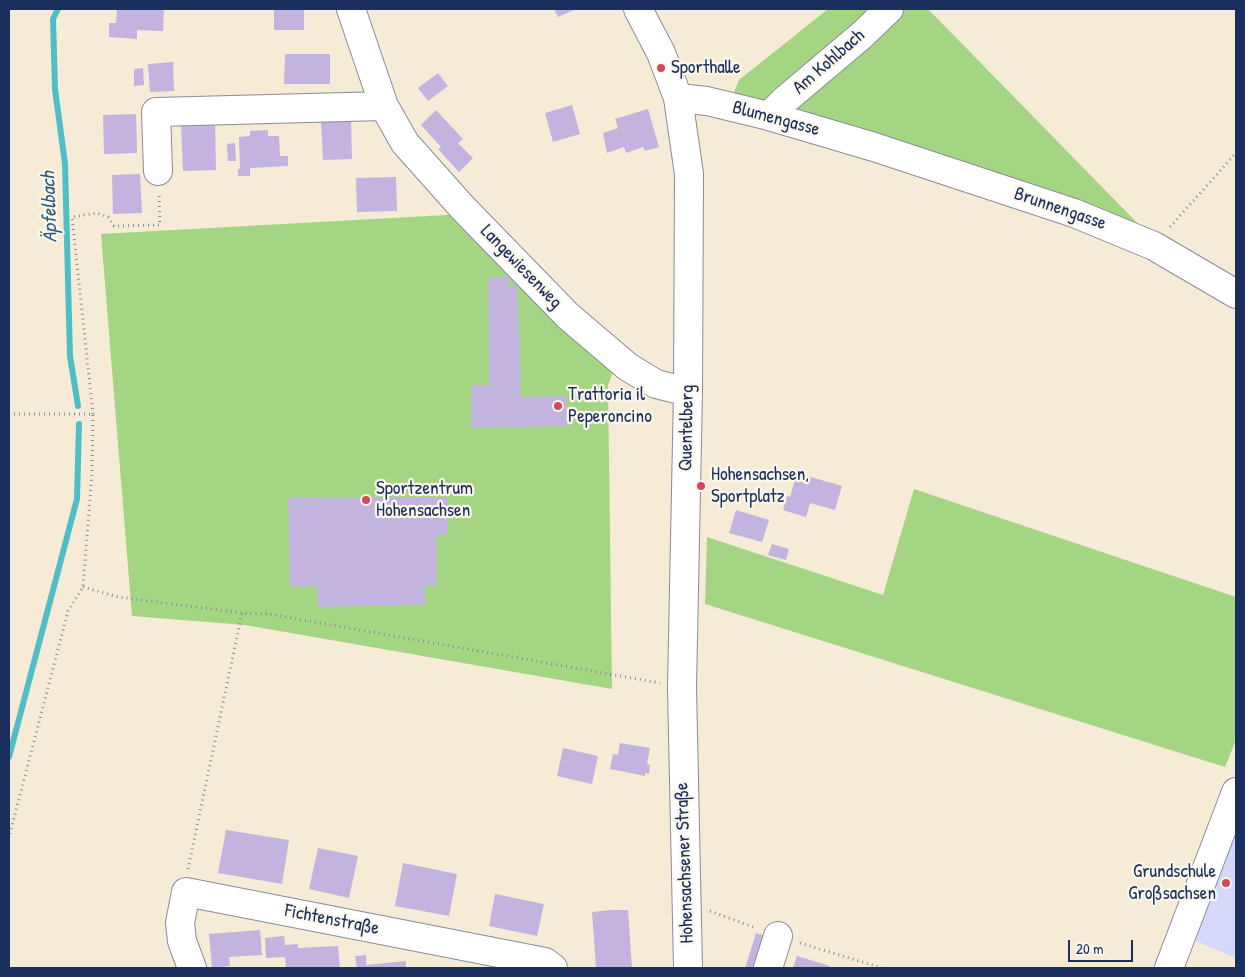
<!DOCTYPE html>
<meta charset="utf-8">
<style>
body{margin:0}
#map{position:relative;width:1245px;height:977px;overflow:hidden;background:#f5ebd6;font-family:"Patrick Hand",sans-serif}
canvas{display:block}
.frame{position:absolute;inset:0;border:10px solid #1b2f5e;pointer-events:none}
.scale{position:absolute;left:1068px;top:940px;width:65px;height:22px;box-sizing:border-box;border:2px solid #1b2f5e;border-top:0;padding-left:6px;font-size:15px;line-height:18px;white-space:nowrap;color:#1b2f5e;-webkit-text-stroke:4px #fbf7ec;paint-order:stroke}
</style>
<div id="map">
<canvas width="1245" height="977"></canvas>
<div class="frame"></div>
<div class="scale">20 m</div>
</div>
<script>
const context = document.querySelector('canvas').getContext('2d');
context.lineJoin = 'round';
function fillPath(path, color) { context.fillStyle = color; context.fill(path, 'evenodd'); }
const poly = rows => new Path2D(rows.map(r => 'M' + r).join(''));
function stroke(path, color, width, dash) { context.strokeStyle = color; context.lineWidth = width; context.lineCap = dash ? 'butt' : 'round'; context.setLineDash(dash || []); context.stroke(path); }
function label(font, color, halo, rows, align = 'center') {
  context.font = font + ' "Patrick Hand",sans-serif'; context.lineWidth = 4.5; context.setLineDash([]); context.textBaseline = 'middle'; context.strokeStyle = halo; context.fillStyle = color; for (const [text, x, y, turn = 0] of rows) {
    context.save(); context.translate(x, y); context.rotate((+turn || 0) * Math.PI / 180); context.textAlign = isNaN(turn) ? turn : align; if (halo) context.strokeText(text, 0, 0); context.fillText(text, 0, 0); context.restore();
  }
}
fillPath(poly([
 [1236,825,1236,958,1195,941]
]), '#d5d8f9');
fillPath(poly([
 [828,9,928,9,1147,233,814,114,723,119,739,80],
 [483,213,622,349,608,385,612,689,245,625,132,616,101,234],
 [914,489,1236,597,1236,740,1225,767,705,604,707,537,883,595]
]), '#a4d583');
stroke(poly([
 [58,9,53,19,55,89,65,164,70,356,78,406],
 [9,757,77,499,79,424]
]), '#50bec7', 6);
fillPath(poly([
 [117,9,139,10,139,9,164,9,163,31,137,30,137,39,109,37,109,23,116,23],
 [274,9,304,9,304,30,274,30],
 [554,9,576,9,558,17],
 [285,54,330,54,330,84,284,84],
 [173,62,174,91,150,92,148,64],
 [143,68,144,85,134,86,134,69],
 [438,73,448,86,428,101,418,88],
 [572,105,580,134,553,142,545,113],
 [648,109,659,147,645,151,643,147,626,153,624,147,607,153,603,133,618,128,615,119],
 [436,110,463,139,458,143,473,158,459,172,438,149,441,147,421,125],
 [136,114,137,153,104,154,103,115],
 [351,120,352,159,323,160,321,121],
 [215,121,216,170,183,171,181,122],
 [268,130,268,136,279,136,280,156,288,156,288,166,250,168,250,176,238,176,238,169,240,169,239,137,250,136,250,131],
 [235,143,236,161,228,161,227,144],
 [140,174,142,213,113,214,112,175],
 [396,177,397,211,357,212,356,178],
 [509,276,508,288,517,285,521,397,567,396,567,426,471,428,471,385,489,385,488,278],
 [797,473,842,486,835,510,810,503,806,517,783,510,787,496,790,497],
 [448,497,448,534,437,535,437,585,425,586,425,605,318,607,317,586,290,587,288,498],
 [736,510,769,520,762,542,729,533],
 [772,544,789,549,786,560,768,555],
 [620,743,650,748,647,764,650,765,649,774,645,773,645,776,610,769,613,754,618,755],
 [563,748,598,756,592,784,557,776],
 [226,830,289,840,282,884,218,873],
 [318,848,358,856,349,898,309,889],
 [403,863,457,874,449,916,395,906],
 [495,894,544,904,537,936,489,926],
 [612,910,628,910,632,968,596,968,592,912],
 [260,930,262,955,229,957,230,966,212,968,209,934],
 [756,933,773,939,764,968,745,968],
 [284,936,285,945,298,944,298,948,338,946,340,968,286,968,285,957,266,958,265,938],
 [366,955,366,965,406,961,406,968,357,968,355,956],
 [797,956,830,966,829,968,793,968]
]), '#c2b4df');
const minor = poly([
 [351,9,384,106,405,143,462,207,568,316,628,367,656,384,688,392],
 [638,9,661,53,678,98,689,174,688,392,682,687,688,968],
 [678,98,707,101,769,116,874,147,1074,213,1154,246,1236,294],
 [769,116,785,100,862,35,889,9],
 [158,171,156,112,384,106],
 [192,968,182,941,180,923,186,892,545,962,553,968],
 [768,968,778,936],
 [1169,968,1236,792]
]);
stroke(minor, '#888d9a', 30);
stroke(poly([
 [1170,227,1236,153],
 [9,414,93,414,92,473,83,587,68,611,9,837],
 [93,414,72,217,97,213,108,217,114,226,160,225,159,194],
 [83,587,118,597,242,613,269,614,660,683],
 [188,869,242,613],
 [710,911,756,928],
 [800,943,882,968]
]), '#888d9a', 3, [1, 4]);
stroke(minor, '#fff', 28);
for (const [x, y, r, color] of [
 [661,68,5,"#d1495b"],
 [558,406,5,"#d1495b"],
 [701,486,5,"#d1495b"],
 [366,500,5,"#d1495b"],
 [1226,883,5,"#d1495b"]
]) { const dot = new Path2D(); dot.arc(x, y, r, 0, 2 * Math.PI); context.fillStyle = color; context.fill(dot); stroke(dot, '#fbf7ec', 2); }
label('19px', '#1b2f5e', '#fbf7ec', [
 ["Am Kohlbach",829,62,-41],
 ["Blumengasse",776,119,15],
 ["Brunnengasse",1060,209,19],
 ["Langewiesenweg",521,267,46],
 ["Quentelberg",687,428,-89],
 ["Hohensachsener Straße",685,863,-92],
 ["Fichtenstraße",332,920,11]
]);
label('19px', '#1b2f5e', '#fbf7ec', [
 ["Sporthalle",671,68],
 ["Trattoria il",568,395],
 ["Peperoncino",568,417],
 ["Hohensachsen,",711,475],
 ["Sportplatz",711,497],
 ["Sportzentrum",376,489],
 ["Hohensachsen",376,511],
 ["Grundschule",1216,872,"right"],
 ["Großsachsen",1216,894,"right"]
], 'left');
label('italic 20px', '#2b5a7e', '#fbf7ec', [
 ["Äpfelbach",50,207,-92]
]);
</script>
